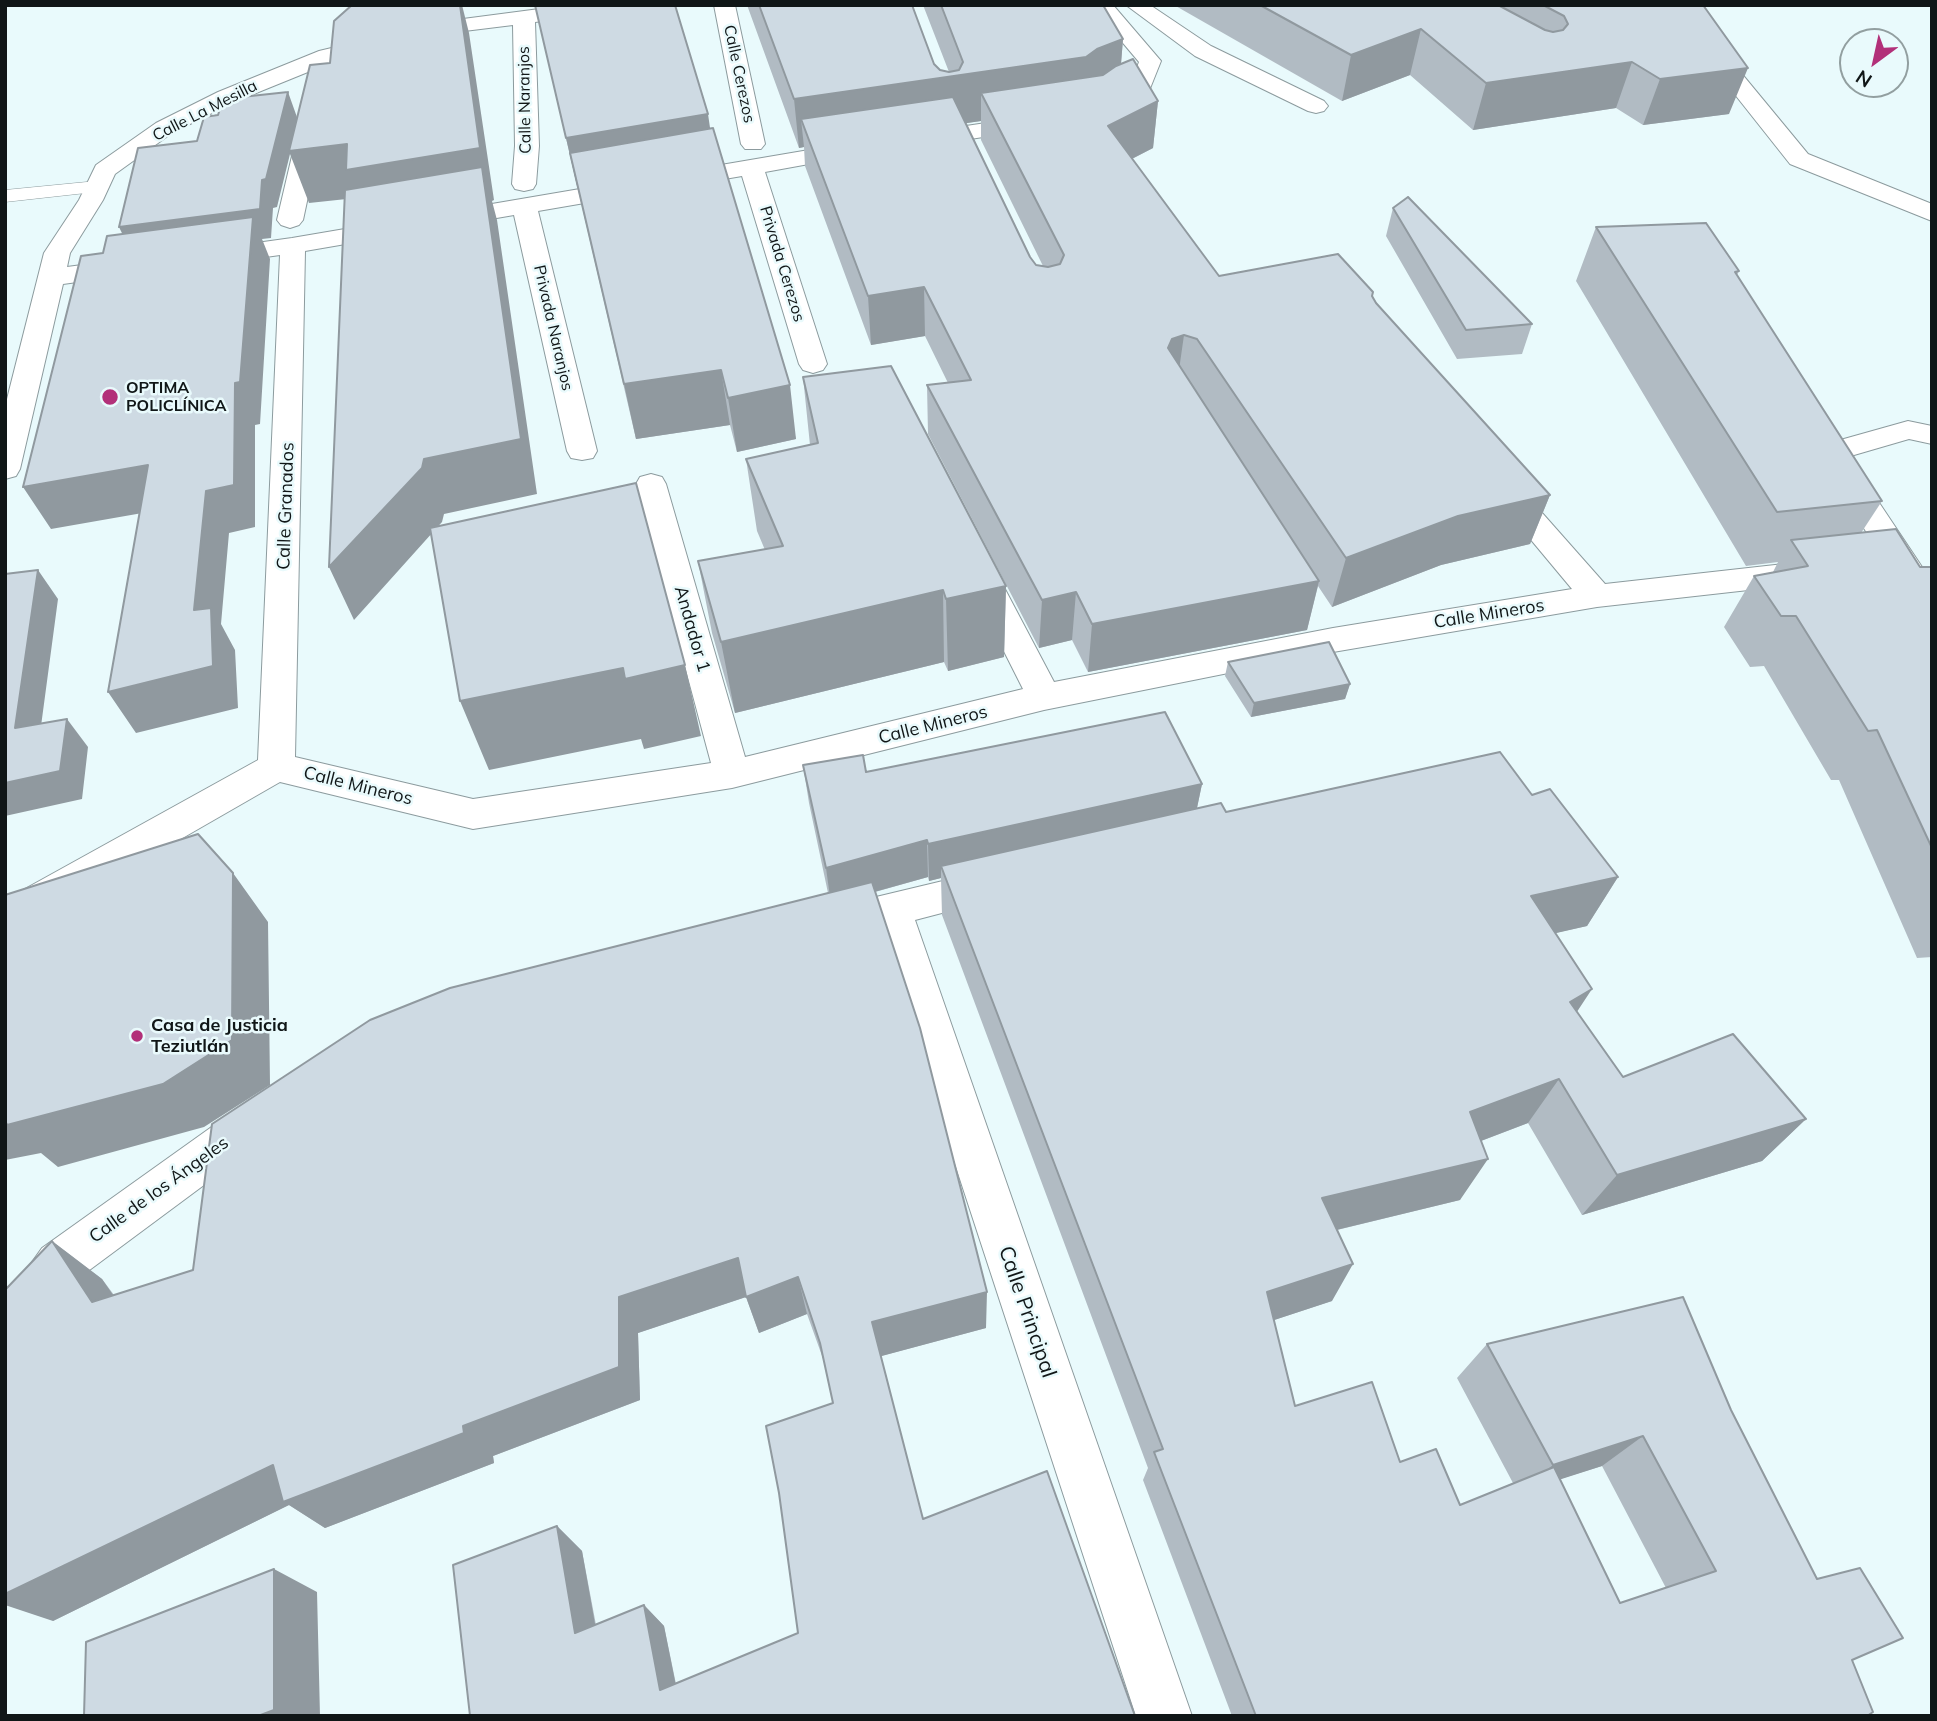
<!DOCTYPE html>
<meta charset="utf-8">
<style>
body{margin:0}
#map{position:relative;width:1937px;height:1721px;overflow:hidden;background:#e9fafc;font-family:Mulish,sans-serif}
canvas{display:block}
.frame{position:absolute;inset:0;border:7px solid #101617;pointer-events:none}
.north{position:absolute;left:1839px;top:28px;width:70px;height:70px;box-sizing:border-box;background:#e9fafc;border:2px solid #929fa0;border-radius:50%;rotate:213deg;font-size:19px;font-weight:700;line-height:28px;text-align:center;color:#101617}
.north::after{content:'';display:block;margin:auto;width:24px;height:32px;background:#b23079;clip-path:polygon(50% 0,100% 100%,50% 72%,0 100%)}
</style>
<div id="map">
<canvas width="1937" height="1721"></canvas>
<div class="frame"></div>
<div class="north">N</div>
</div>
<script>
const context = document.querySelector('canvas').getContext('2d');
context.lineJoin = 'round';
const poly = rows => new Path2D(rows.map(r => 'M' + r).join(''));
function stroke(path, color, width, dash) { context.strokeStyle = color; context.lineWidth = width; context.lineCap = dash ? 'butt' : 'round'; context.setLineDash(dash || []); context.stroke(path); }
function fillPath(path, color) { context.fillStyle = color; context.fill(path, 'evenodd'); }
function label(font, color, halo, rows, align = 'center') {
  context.font = font + ' Mulish,sans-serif'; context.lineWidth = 5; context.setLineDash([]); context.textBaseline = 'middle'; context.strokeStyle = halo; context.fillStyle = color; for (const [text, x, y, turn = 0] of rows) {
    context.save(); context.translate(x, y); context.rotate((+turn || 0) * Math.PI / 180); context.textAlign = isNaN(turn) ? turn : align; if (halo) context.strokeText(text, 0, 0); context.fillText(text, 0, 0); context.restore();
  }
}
const service = poly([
 [97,181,104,183,107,187,104,191,5,202,5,190,97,181]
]);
const minor = poly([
 [570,5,632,5,629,9,622,11,535,22,539,146,536,184,533,189,524,191,515,189,512,184,515,146,513,25,440,34,335,61,234,102,172,133,115,174,103,200,70,253,67,267,127,259,136,261,140,267,136,273,127,275,63,284,20,469,16,476,5,479,5,407,44,253,79,200,96,165,156,123,218,92,319,51,440,22,570,5],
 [714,5,735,5,765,144,761,149,745,149,741,144,714,5],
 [1091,5,1113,5,1161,61,1147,96,1103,111,1095,109,1091,104,1095,99,1129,87,1139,62,1091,5],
 [1126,5,1150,5,1211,46,1324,101,1328,106,1324,111,1316,113,1308,111,1195,56,1126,5],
 [1664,5,1685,5,1808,154,1932,204,1932,221,1790,164,1664,5],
 [1033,116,1041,118,1045,123,1041,128,919,147,911,145,907,140,911,135,919,133,1033,116],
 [311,119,319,121,323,126,303,220,299,225,290,228,281,225,277,220,299,126,303,121,311,119],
 [856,142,864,144,868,149,864,154,765,172,827,364,823,370,813,373,803,370,799,364,742,176,538,211,597,451,593,458,582,460,571,458,567,451,514,215,305,251,295,757,473,799,711,763,636,484,640,477,651,474,662,477,666,484,745,757,1023,689,965,574,969,566,981,563,993,566,997,574,1054,682,1333,628,1572,589,1487,487,1491,480,1502,477,1513,480,1605,584,1802,562,1814,565,1818,573,1814,581,1802,584,1597,607,1333,652,1044,710,732,788,473,829,280,782,19,932,5,936,5,900,258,760,280,255,215,264,206,262,202,256,206,250,292,238,856,142],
 [1908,421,1932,426,1932,444,1909,439,1830,462,1819,460,1815,453,1819,446,1908,421],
 [1843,462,1854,465,1932,582,1932,619,1920,616,1828,472,1832,465,1843,462],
 [993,869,1007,874,1013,885,1007,896,915,920,1192,1716,1136,1716,878,929,830,940,816,936,810,924,816,912,830,908,993,869],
 [250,1105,266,1111,272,1125,266,1139,76,1280,22,1358,5,1365,5,1300,42,1248,234,1111,250,1105]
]);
stroke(service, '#8c9b9e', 1);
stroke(minor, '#8c9b9e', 2);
fillPath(service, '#fff');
fillPath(minor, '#fff');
fillPath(poly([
 [535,5,710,129,796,439,737,452,730,425,636,439],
 [747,5,912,5,934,64,940,70,949,72,923,5,1103,5,1123,39,1121,64,1158,101,1153,148,1132,159,1219,276,1372,296,1376,303,1550,495,1530,544,1441,565,1332,607,1318,586,1307,630,1088,672,1072,640,1039,648,928,434,927,385,948,383,925,336,871,345,805,166,804,147,799,148],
 [981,121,981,140,1043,266,1036,265,1030,257,966,123],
 [1174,5,1703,5,1729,114,1643,125,1616,108,1473,130,1410,75,1342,101],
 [1393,208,1532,324,1522,354,1457,359,1386,236],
 [1596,227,1739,271,1737,275,1882,501,1861,533,1920,567,1932,567,1932,957,1917,958,1839,780,1831,780,1764,666,1750,667,1724,627,1754,576,1773,572,1778,562,1746,566,1576,281],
 [803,377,1006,586,1004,657,948,671,944,662,735,713,712,633,698,561,765,550,757,531,746,459,810,445],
 [1228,662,1350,684,1345,699,1251,717,1225,676],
 [803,765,866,772,1202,784,1197,808,1226,812,1532,795,1618,877,1587,926,1555,933,1577,1012,1623,1077,1806,1119,1762,1161,1582,1215,1528,1123,1481,1141,1460,1200,1337,1230,1332,1301,1274,1320,1295,1406,1400,1462,1460,1505,1513,1483,1457,1378,1487,1344,1731,1410,1852,1660,1867,1716,1232,1716,1143,1480,1148,1468,942,915,941,878,929,881,928,877,875,892,986,1328,881,1356,923,1519,1135,1716,470,1716,557,1526,582,1551,596,1625,644,1605,664,1626,676,1684,798,1633,833,1403,826,1367,807,1314,759,1333,746,1297,638,1333,640,1400,493,1456,494,1463,325,1528,289,1505,53,1621,52,1241,102,1279,114,1295,193,1270,828,893,809,803],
 [1602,1466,1666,1588,1620,1603,1560,1479]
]), '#b1bbc3');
fillPath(poly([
 [460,5,462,5,469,33,494,200,492,201,497,220,537,494,444,514,442,522,354,620,329,567,356,198,309,203,290,154,277,207,273,208,271,238,262,239,270,259,260,424,255,425,255,527,229,533,221,624,235,650,238,708,136,733,108,692,194,610,206,491,235,383,133,256,119,227,262,180,288,92,298,120],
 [1421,29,1410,75,1342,101,1351,55],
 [1123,39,1119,88,981,93,981,121,811,146,801,119,804,147,799,148,794,99,1097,49],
 [1632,62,1616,108,1473,130,1486,83],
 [1748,68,1729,114,1643,125,1660,79],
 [1158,101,1153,148,1104,173,1108,126],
 [708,114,715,162,577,186,566,138],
 [924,287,925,336,871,345,868,296],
 [1184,335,1177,384,1168,348,1172,339],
 [721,370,730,425,636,439,624,384],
 [790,385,796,439,737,452,728,398],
 [148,465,171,508,51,529,23,487],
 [1550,495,1530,544,1441,565,1332,607,1346,558,1458,516],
 [38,570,58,599,37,756,15,728],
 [1319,581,1307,630,1088,672,1092,624],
 [1006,586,1004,657,948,671,946,599],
 [943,590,944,662,735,713,721,642],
 [1076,592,1072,640,1039,648,1042,600],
 [685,665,701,736,644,749,641,739,489,770,460,701,623,668],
 [1350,684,1345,699,1251,717,1254,703],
 [67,719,88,747,82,799,5,816,5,783],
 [1202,784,1194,822,941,866,941,878,929,881,928,844],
 [927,840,928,877,831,904,826,868],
 [233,873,268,922,270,1085,204,1127,58,1167,41,1153,5,1160,5,1113],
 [1618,877,1587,926,1504,945,1531,896],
 [1592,989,1561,1036,1570,1002],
 [1559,1079,1528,1123,1444,1155,1470,1112],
 [1806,1119,1762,1161,1582,1215,1617,1175],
 [1488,1159,1460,1200,1303,1238,1322,1198],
 [52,1241,102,1279,142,1337,92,1302],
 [738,1258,798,1277,807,1314,759,1333,746,1297,638,1333,640,1400,493,1456,494,1463,325,1528,289,1505,53,1621,5,1605,5,1594,273,1465,463,1426,619,1297],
 [1353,1264,1332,1301,1250,1328,1267,1292],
 [987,1292,986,1328,878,1357,872,1322],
 [1643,1436,1602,1466,1518,1493,1553,1465],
 [557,1526,582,1551,600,1652,575,1633],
 [274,1569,317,1592,320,1716,258,1716],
 [644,1605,664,1626,680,1706,660,1690]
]), '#90999f');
const building = poly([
 [352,5,460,5,480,148,346,170,347,144,289,151,310,65,330,63,334,21,352,5],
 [535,5,675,5,708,114,566,138,535,5],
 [759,5,912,5,934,64,940,70,949,72,959,70,963,62,941,5,1103,5,1123,39,1097,49,1086,57,794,99,759,5],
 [1260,5,1498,5,1545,30,1553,32,1563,30,1568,24,1564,16,1543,5,1703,5,1748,68,1660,79,1632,62,1486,83,1421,29,1351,55,1260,5],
 [1133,59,1158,101,1108,126,1219,276,1338,254,1373,292,1372,296,1376,303,1550,495,1458,516,1346,558,1197,339,1184,335,1172,339,1168,348,1319,581,1092,624,1076,592,1042,600,927,385,971,380,924,287,868,296,801,119,953,97,1030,257,1036,265,1048,267,1060,264,1064,255,981,93,1103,75,1116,66,1133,59],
 [288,92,266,179,262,180,260,209,119,227,138,148,197,141,204,117,218,115,223,99,288,92],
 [713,128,790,385,728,398,721,370,624,384,570,153,713,128],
 [482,167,521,439,424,459,422,468,329,567,345,190,482,167],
 [1408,197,1532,324,1466,330,1393,208,1408,197],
 [253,217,240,382,235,383,234,485,206,491,194,610,211,608,213,666,108,692,148,465,23,487,81,256,103,253,107,236,253,217],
 [1706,223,1739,271,1735,272,1882,501,1777,512,1596,227,1706,223],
 [891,366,1006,586,946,599,943,590,721,642,698,561,783,546,746,459,818,443,803,377,891,366],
 [636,483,685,665,625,679,623,668,460,701,430,528,636,483],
 [1896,529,1920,567,1932,567,1932,848,1877,730,1868,731,1796,616,1781,616,1754,576,1808,566,1791,540,1896,529],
 [38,570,15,728,67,719,60,771,5,783,5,574,38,570],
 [1329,642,1350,684,1254,703,1228,662,1329,642],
 [1165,712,1202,784,928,844,927,840,826,868,803,765,863,755,866,772,1165,712],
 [1500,752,1532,795,1550,789,1618,877,1531,896,1592,989,1570,1002,1623,1077,1733,1034,1806,1119,1617,1175,1559,1079,1470,1112,1488,1159,1322,1198,1353,1264,1267,1292,1295,1406,1372,1382,1400,1462,1436,1449,1460,1505,1554,1467,1620,1603,1716,1571,1643,1436,1553,1465,1487,1344,1683,1297,1731,1410,1817,1579,1860,1568,1903,1638,1852,1660,1873,1712,1867,1716,1256,1716,1154,1452,1163,1449,941,866,1221,803,1226,812,1500,752],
 [198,834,233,873,232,1040,163,1084,7,1125,5,1120,5,895,198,834],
 [872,882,920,1028,987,1292,872,1322,923,1519,1047,1471,1135,1716,470,1716,453,1565,557,1526,575,1633,644,1605,660,1690,798,1633,779,1493,766,1426,833,1403,820,1343,798,1277,746,1297,738,1258,619,1297,619,1367,463,1426,464,1433,283,1502,273,1465,5,1594,5,1290,52,1241,92,1302,193,1270,212,1124,370,1020,450,988,872,882],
 [274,1569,274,1710,258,1716,84,1716,86,1642,274,1569]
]);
fillPath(building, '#cedae3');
stroke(building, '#90999f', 2);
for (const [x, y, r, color] of [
 [110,397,9,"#b23079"],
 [137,1036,7,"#b23079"]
]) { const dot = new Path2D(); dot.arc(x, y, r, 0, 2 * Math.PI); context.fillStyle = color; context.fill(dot); stroke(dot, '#e9fafc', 2.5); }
label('16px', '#101617', '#e9fafc', [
 ["Calle Cerezos",739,74,78],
 ["Calle Naranjos",525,100,-91],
 ["Calle La Mesilla",205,111,-27],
 ["Privada Cerezos",782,264,73],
 ["Privada Naranjos",553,328,77]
]);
label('bold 16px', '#101617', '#e9fafc', [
 ["OPTIMA",126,388],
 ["POLICLÍNICA",126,406]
], 'left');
label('18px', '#101617', '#e9fafc', [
 ["Calle Granados",286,506,-88],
 ["Calle Mineros",1489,614,-9],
 ["Andador 1",692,629,74],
 ["Calle Mineros",933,725,-14],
 ["Calle Mineros",358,786,14],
 ["Calle de los Ángeles",159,1190,-36]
]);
label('bold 18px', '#101617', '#e9fafc', [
 ["Casa de Justicia",151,1026],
 ["Teziutlán",151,1047]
], 'left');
label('21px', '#101617', '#e9fafc', [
 ["Calle Principal",1027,1312,71]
]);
</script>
